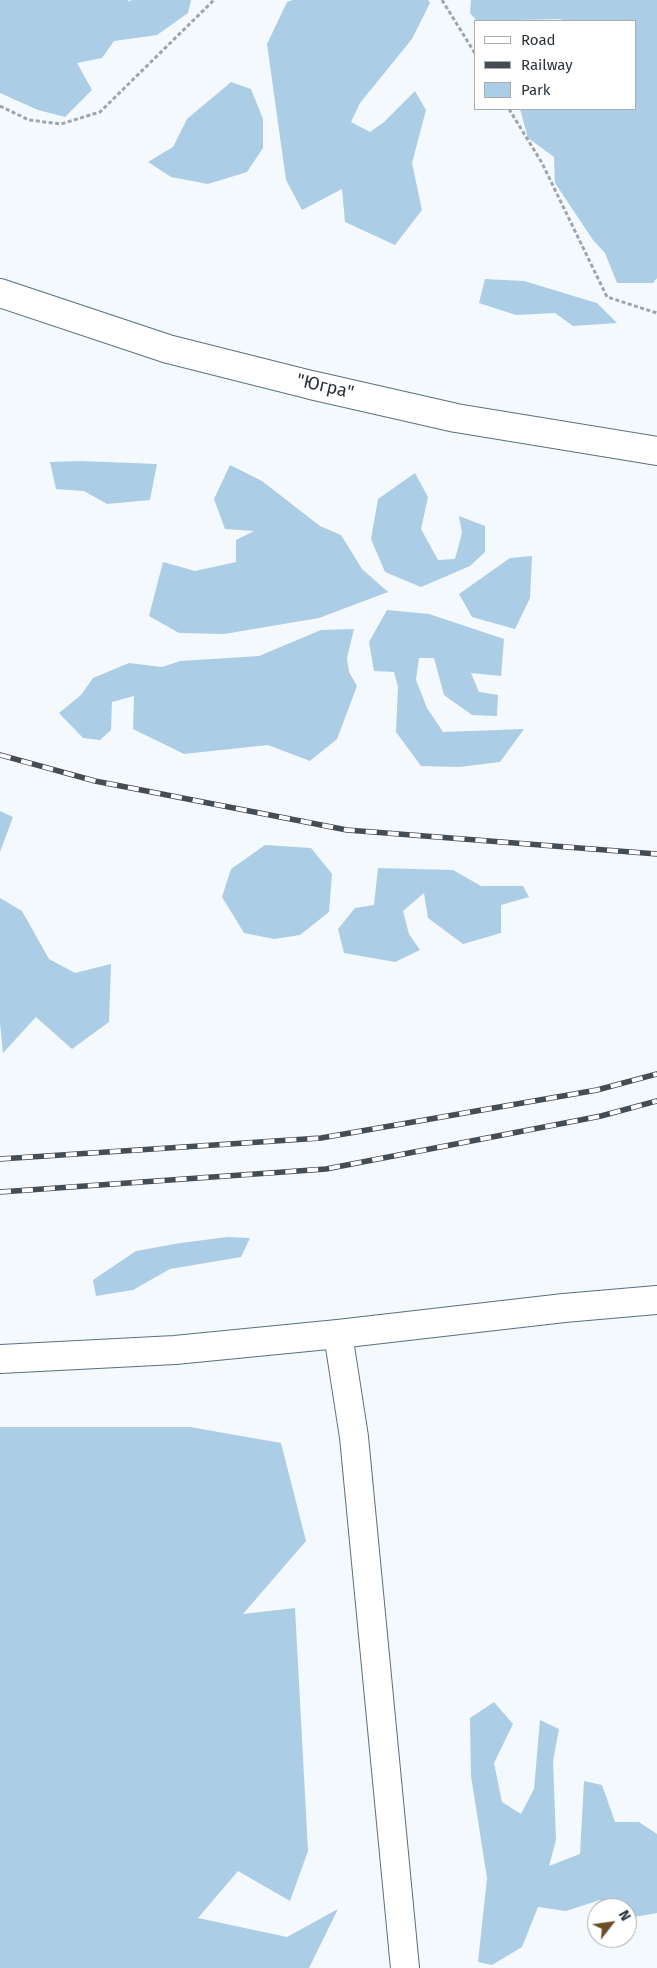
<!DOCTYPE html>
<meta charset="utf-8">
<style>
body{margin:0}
#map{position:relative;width:657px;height:1968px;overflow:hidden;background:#f4f9fd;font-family:"Fira Sans",sans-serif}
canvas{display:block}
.legend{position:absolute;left:474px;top:20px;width:162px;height:90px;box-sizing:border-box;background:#fff;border:1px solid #a9adb0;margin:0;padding:6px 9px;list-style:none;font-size:15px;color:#29333a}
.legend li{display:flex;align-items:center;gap:10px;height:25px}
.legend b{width:25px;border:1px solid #a9adb0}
.north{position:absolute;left:587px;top:1898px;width:50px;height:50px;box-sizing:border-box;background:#fff;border:1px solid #a9adb0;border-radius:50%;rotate:60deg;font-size:14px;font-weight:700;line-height:20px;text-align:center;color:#29333a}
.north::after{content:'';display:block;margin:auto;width:18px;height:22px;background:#6e4f25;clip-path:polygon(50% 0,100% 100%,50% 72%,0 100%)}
</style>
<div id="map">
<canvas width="657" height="1968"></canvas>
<ul class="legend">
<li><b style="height:6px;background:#fff"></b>Road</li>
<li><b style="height:6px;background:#444d54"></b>Railway</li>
<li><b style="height:14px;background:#accde6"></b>Park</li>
</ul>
<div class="north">N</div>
</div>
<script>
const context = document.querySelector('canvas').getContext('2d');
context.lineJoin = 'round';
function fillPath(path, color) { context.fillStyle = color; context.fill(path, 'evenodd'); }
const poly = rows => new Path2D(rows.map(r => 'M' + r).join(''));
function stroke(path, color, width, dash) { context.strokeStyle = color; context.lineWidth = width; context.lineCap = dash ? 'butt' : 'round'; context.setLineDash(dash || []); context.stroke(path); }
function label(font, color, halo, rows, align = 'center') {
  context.font = font + ' "Fira Sans",sans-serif'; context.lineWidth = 4; context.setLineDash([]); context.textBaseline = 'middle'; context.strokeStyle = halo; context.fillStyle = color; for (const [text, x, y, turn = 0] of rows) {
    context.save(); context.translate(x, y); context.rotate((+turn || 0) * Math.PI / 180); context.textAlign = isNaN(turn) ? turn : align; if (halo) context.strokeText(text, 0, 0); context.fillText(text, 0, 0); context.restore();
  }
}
fillPath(poly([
 [0,0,128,0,129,2,131,0,191,0,188,13,157,35,114,41,102,58,77,63,92,90,65,117,38,110,0,93],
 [293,0,428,0,430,3,412,39,360,103,351,122,370,132,384,122,415,91,426,110,412,163,422,210,395,245,345,222,342,189,302,210,286,180,267,44,287,2],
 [471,0,657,0,657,278,653,283,617,283,605,253,593,240,555,183,554,157,528,138,520,109,636,109,636,21,559,21,562,19,477,21,470,13],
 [231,82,251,89,263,119,263,148,247,172,208,184,171,177,148,162,173,147,187,119],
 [485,279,524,281,597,303,617,323,573,326,555,313,516,315,479,303],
 [80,461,157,464,150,500,107,504,84,491,56,489,50,462],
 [230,465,262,481,320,526,341,535,362,569,388,592,319,618,224,634,179,633,149,616,163,562,195,571,236,562,236,540,254,531,225,529,214,499],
 [415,473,428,497,421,529,438,560,455,559,462,533,459,516,485,526,485,552,470,566,421,587,385,572,371,539,378,499],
 [532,556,530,598,515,629,472,617,459,594,510,558],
 [387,610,429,614,504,639,501,676,471,673,479,692,498,695,497,716,472,715,444,695,434,658,419,658,416,680,427,708,443,732,524,729,500,762,459,767,421,766,396,732,398,687,394,672,374,671,369,642],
 [354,629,347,658,349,672,357,686,337,739,310,761,268,745,184,754,133,729,134,696,112,702,111,730,100,740,83,738,59,713,81,695,93,678,129,663,162,667,180,661,259,656,321,630],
 [0,811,13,817,0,852],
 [265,845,311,848,332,874,329,912,300,935,274,939,244,933,222,897,231,869],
 [378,868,453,870,481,886,523,886,529,897,501,905,501,933,463,944,428,918,424,893,403,911,409,934,420,950,395,962,344,953,338,929,355,908,374,905],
 [0,898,22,911,49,959,75,973,111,964,109,1022,72,1049,36,1017,3,1053,0,1023],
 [228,1237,250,1238,241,1257,170,1269,133,1290,96,1296,93,1280,136,1251,180,1243],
 [0,1427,190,1427,281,1443,306,1541,243,1614,295,1608,308,1851,290,1901,238,1871,198,1918,287,1937,338,1909,309,1968,0,1968],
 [494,1702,513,1724,494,1763,502,1802,521,1814,534,1789,540,1720,559,1729,553,1761,556,1840,549,1866,580,1854,584,1781,602,1785,615,1822,639,1822,657,1834,657,1913,628,1918,627,1908,613,1908,600,1900,566,1911,538,1907,522,1947,492,1965,478,1962,487,1878,471,1776,470,1718]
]), '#accde6');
const minor = poly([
 [338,1334,354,1437,405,1968]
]);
const major = poly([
 [0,1359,175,1350,338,1334,564,1308,657,1300]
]);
const highway = poly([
 [0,293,168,349,311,385,456,418,657,451]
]);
stroke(minor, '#597081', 30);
stroke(major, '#597081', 30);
stroke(highway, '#597081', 30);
stroke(poly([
 [442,0,476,55],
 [0,106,29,120,61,124,100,112,214,0],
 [509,109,542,163,607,297,657,313]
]), '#9ea6ab', 3, [4, 2.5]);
stroke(minor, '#fff', 28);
stroke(major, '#fff', 28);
stroke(highway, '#fff', 28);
const rail = poly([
 [0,755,95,781,347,830,657,854],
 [0,1159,321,1138,597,1090,657,1074],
 [0,1192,326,1169,601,1116,657,1101]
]);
stroke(rail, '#444d54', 5.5);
stroke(rail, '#fff', 4, [11]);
label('18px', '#29333a', '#fff', [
 ["\"Югра\"",325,387,13]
]);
</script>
